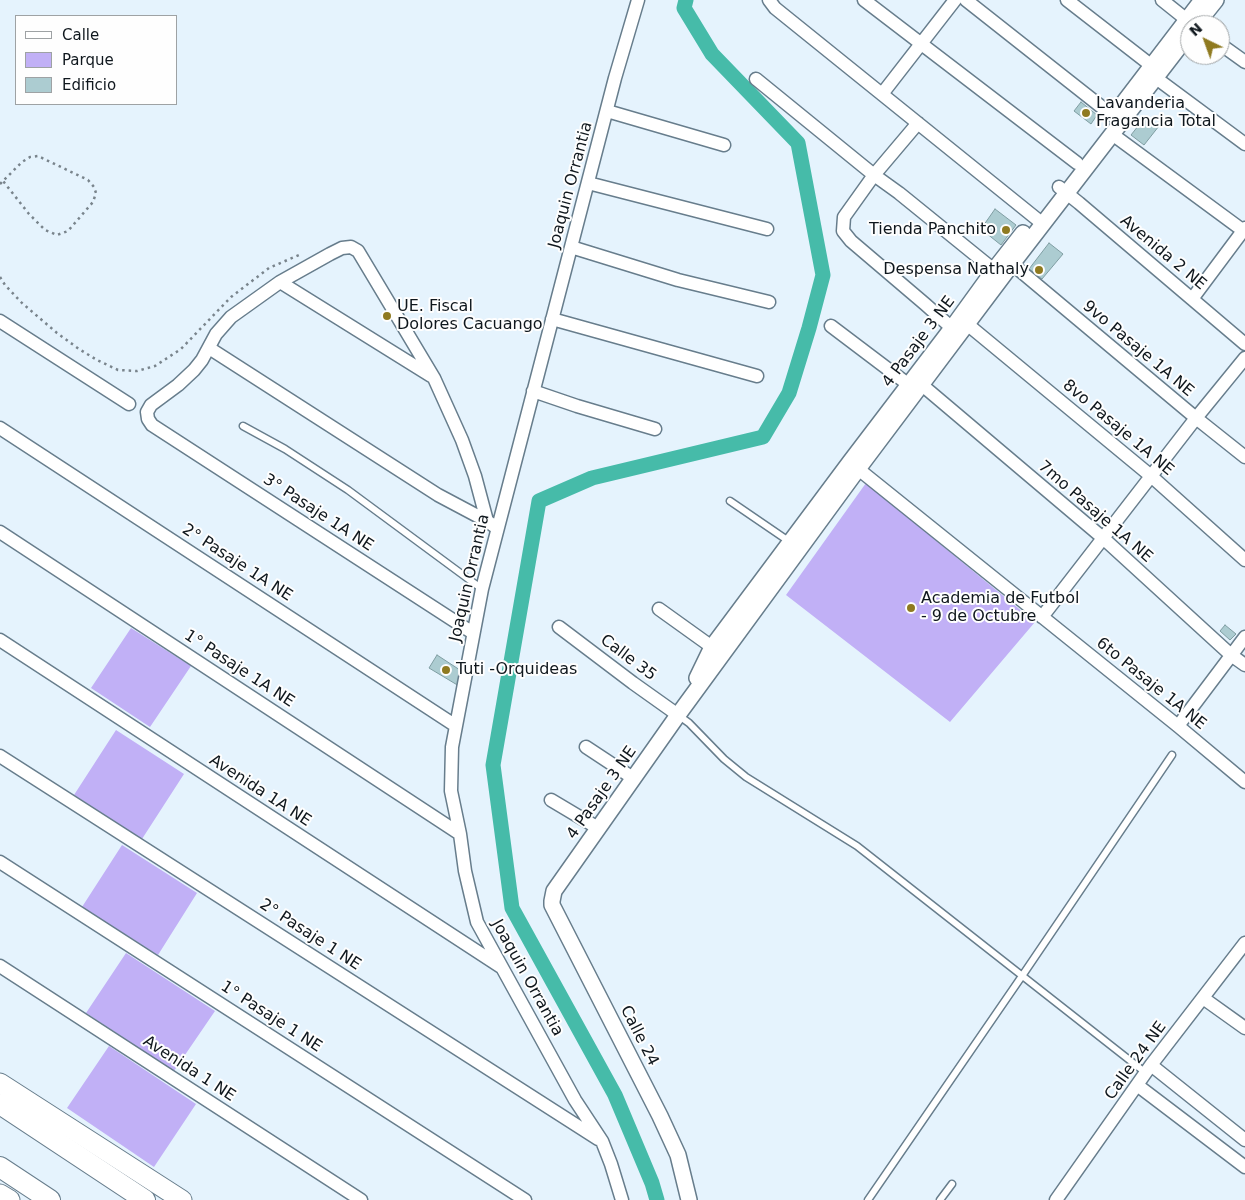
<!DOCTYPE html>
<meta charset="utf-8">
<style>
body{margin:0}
#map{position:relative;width:1245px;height:1200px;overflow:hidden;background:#e5f3fd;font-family:"DejaVu Sans",sans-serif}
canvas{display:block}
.legend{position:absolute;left:15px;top:15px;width:162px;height:90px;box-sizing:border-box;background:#fefefe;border:1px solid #9ea2a4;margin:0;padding:6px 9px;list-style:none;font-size:15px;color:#0f171d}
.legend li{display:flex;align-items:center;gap:10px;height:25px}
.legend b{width:25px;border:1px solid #9ea2a4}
.north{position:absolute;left:1180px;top:15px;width:50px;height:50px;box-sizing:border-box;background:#fefefe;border:1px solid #9ea2a4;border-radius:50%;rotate:318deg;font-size:14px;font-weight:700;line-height:20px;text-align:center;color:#0f171d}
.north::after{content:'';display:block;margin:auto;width:18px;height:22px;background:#8f7a20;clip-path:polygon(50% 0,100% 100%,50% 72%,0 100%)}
</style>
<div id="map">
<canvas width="1245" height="1200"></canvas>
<ul class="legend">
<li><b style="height:6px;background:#fff"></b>Calle</li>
<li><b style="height:14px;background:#c1b0f6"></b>Parque</li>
<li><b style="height:14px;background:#acccd1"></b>Edificio</li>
</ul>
<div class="north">N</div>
</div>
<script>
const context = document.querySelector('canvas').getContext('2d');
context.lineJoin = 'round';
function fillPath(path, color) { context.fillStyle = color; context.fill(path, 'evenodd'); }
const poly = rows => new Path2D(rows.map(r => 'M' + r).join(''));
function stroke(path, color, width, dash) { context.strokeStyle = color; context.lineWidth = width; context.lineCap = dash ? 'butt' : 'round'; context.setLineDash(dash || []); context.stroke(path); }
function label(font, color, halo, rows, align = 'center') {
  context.font = font + ' "DejaVu Sans",sans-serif'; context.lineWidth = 4; context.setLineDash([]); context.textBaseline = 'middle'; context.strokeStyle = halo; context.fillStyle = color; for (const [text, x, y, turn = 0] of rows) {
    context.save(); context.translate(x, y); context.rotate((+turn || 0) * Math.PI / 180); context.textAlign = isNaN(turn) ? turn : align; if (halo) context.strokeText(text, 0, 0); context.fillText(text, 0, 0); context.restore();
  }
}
fillPath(poly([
 [866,483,1035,622,950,722,786,595],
 [131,628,191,666,150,727,91,688],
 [116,730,184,774,142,839,74,795],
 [122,845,197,893,158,955,82,907],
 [126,953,215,1011,174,1071,86,1013],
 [109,1046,196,1104,154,1167,67,1108]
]), '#c1b0f6');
stroke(poly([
 [657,1200,652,1183,615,1095,512,908,493,765,539,501,592,478,763,437,789,393,809,328,823,275,798,143,712,54,684,8,686,0]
]), '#46bba9', 15);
const building = poly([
 [1081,102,1097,115,1091,124,1074,111,1081,102],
 [1146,116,1159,126,1144,145,1131,135,1146,116],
 [995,209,1016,225,1001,245,981,229,995,209],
 [1049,243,1063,254,1042,279,1029,269,1049,243],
 [1225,625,1236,634,1230,640,1220,631,1225,625],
 [437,655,463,672,459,686,429,668,437,655]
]);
fillPath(building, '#acccd1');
stroke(building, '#7f9da2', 1);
const service = poly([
 [243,426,285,449,348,490,482,589],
 [730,501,790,542],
 [678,715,689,723,724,759,746,777,857,846,1146,1073],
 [868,1200,1022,976,1172,755],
 [940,1200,952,1184]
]);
const minor = poly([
 [769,0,775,8,1043,224],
 [864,0,1077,163],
 [966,0,1113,116],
 [1067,0,1152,66],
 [1162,0,1187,20],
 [1220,44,1245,62],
 [1156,78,1245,144],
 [756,79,874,175,899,193,994,270],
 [882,94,955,0],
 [607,111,724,145],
 [918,123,874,175,844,217,843,231,851,241,925,304,952,328],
 [1112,134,1245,232],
 [588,183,767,229],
 [1059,187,1079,203,1245,344],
 [571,247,678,280,769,302],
 [1012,264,1196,418,1245,457],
 [280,282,431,376],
 [1192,299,1245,228],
 [552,319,757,376],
 [0,321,129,404],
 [967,324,1151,476,1245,560],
 [831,326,909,385],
 [209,348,438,495,487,521],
 [922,385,1103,538,1231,655,1245,665],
 [533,391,577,406,655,429],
 [0,428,456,726],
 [852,464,1178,726,1245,782],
 [0,532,460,834],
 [659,609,712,647],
 [1042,617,1196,418,1245,358],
 [559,627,633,683,678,715],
 [473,633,152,425,148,419,147,412,151,405,178,385,194,370,202,360,216,334,231,317,280,282,330,254,342,248,351,247,358,251,434,378,462,440,475,476,487,521,497,528],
 [0,640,501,967],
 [1178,726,1245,637],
 [586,747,633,778],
 [0,756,598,1139],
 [551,800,598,828],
 [0,862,525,1200],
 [0,966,361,1200],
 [1203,998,1245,1028],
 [1151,1065,1245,1140],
 [1137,1085,1245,1167],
 [622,1200,611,1164,602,1141,575,1100,477,922,465,871,460,834,451,791,452,747,482,589,615,78,638,0],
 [1056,1200,1151,1065,1245,943]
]);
const tertiary = poly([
 [1196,25,1216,0],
 [1118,110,1202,0],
 [697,678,712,647,850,462,952,328,994,270,1023,233],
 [689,1200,678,1155,660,1116,552,905,552,901,554,891,678,715,858,469,1012,264,1190,33]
]);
const primary = poly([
 [0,1083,182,1200],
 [0,1194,10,1200]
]);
const trunk = poly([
 [0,1104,145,1200],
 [0,1167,50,1200]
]);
stroke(service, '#677d8c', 9);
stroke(minor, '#677d8c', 15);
stroke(tertiary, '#677d8c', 18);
stroke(primary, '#677d8c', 21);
stroke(trunk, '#677d8c', 22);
stroke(poly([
 [0,184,22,162,30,157,38,156,88,180,94,187,96,193,93,202,68,231,57,235,45,230,29,214,3,181],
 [0,277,5,285,22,303,57,333,79,349,97,360,118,370,137,371,155,366,181,349,231,297,269,268,299,255]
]), '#79848c', 2.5, [2.5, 4]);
stroke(service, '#fff', 6);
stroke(minor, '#fff', 12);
stroke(tertiary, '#fff', 15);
stroke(primary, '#fff', 19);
stroke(trunk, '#fff', 20);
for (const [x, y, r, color] of [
 [1086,113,5,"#8f7a20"],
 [1006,230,5,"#8f7a20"],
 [1039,270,5,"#8f7a20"],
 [387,316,5,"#8f7a20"],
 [911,608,5,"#8f7a20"],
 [446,670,5,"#8f7a20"]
]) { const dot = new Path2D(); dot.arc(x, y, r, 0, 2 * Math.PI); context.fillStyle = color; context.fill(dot); stroke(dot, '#fefefe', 2); }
label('16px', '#0f171d', '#fefefe', [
 ["Lavanderia",1096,104],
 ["Fragancia Total",1096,122],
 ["Tienda Panchito",996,230,"right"],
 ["Despensa Nathaly",1029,270,"right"],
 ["UE. Fiscal",397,307],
 ["Dolores Cacuango",397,325],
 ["Academia de Futbol",921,599],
 ["- 9 de Octubre",921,617],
 ["Tuti -Orquideas",456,670]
], 'left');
label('16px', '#0f171d', '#fefefe', [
 ["Joaquin Orrantia",571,185,-75],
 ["Avenida 2 NE",1163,253,40],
 ["4 Pasaje 3 NE",919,342,-53],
 ["9vo Pasaje 1A NE",1138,349,40],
 ["8vo Pasaje 1A NE",1118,428,40],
 ["7mo Pasaje 1A NE",1095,512,41],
 ["3° Pasaje 1A NE",318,513,33],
 ["2° Pasaje 1A NE",237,563,33],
 ["Joaquin Orrantia",470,578,-77],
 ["Calle 35",628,658,37],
 ["1° Pasaje 1A NE",239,669,33],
 ["6to Pasaje 1A NE",1151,684,39],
 ["Avenida 1A NE",260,791,33],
 ["4 Pasaje 3 NE",602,793,-55],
 ["2° Pasaje 1 NE",310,935,33],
 ["Joaquin Orrantia",527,978,61],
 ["1° Pasaje 1 NE",271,1017,33],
 ["Calle 24",639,1036,63],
 ["Calle 24 NE",1136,1061,-54],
 ["Avenida 1 NE",189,1069,33]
]);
</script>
